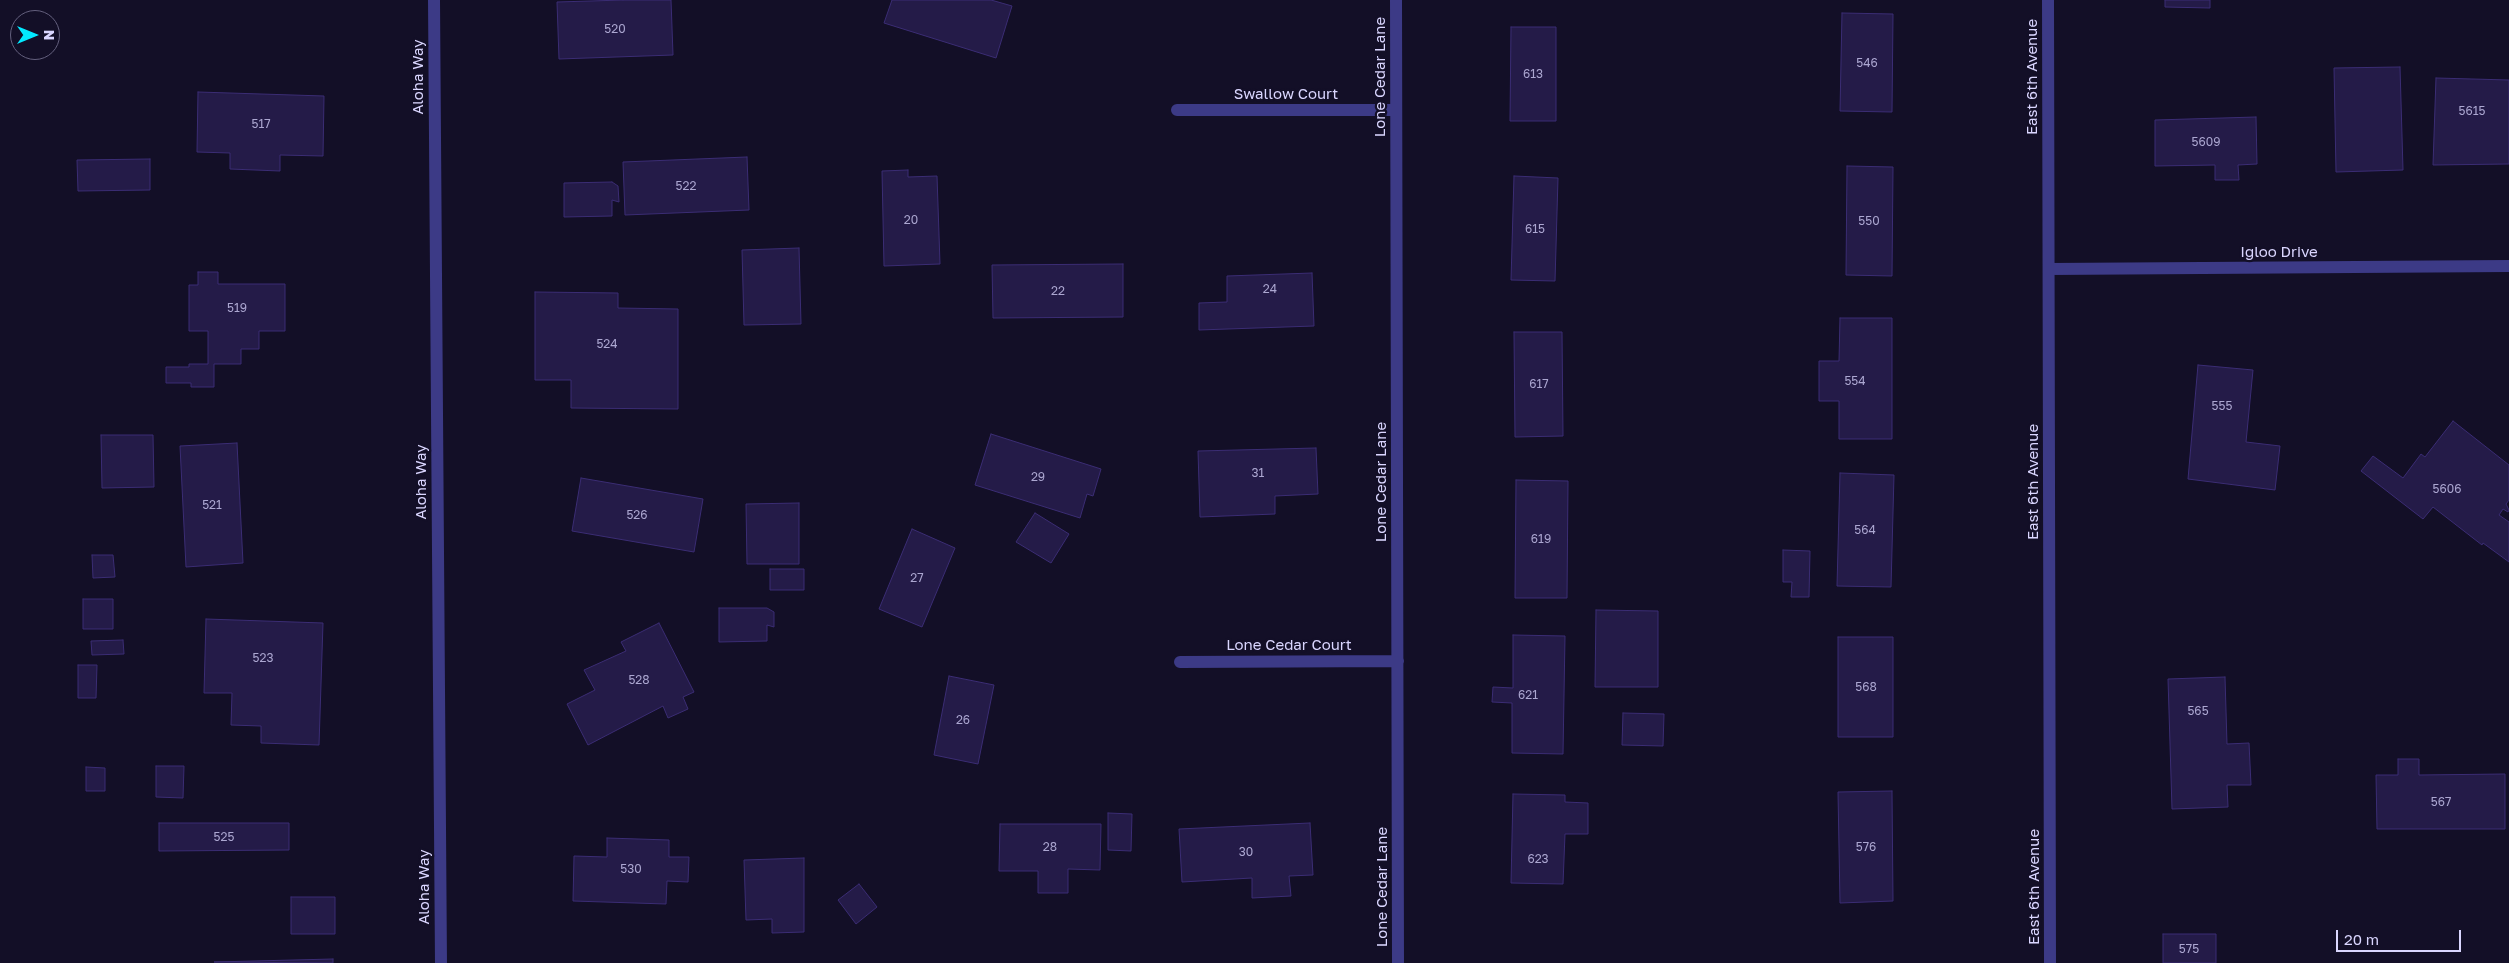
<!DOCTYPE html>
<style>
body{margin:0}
#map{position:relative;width:2509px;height:963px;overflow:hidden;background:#130f27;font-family:"Golos Text",sans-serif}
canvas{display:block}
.north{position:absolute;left:10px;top:10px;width:50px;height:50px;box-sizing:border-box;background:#130f27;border:1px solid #635f7d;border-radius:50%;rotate:90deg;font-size:14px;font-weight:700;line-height:20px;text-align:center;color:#dad6ff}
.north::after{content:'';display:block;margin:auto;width:18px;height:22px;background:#02e9ff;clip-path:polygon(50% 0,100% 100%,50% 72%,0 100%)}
.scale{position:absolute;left:2336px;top:930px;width:125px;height:22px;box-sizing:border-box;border:2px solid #dad6ff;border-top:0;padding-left:6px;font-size:15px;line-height:18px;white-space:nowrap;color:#dad6ff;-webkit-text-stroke:4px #130f27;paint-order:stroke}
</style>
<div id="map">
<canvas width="2509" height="963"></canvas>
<div class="north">N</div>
<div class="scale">20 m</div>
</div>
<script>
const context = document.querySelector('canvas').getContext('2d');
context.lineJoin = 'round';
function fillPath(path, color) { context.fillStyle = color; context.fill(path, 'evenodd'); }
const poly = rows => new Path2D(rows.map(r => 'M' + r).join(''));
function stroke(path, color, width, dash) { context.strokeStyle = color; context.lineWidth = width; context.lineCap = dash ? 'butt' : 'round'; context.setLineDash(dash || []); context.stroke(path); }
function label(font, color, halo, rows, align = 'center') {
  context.font = font + ' "Golos Text",sans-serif'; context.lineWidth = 4.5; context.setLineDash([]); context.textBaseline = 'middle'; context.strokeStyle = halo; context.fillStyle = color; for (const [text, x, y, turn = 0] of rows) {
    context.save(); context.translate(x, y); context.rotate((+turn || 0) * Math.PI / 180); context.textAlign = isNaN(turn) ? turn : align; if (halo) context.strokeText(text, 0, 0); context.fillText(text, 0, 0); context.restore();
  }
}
const building = poly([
 [623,0,671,0,673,55,559,59,557,2,623,0],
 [892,0,991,0,1012,6,996,58,884,23,892,0],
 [2165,0,2210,0,2210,8,2165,7,2165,0],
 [1842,13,1893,14,1892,112,1840,111,1842,13],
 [1511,27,1556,27,1556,121,1510,121,1511,27],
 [2400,67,2403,170,2336,172,2334,68,2400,67],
 [2436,78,2509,80,2509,164,2433,165,2436,78],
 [198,92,324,96,323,156,280,155,280,171,230,169,230,153,197,152,198,92],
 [2256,117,2257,164,2238,165,2239,180,2215,180,2215,165,2155,166,2155,120,2256,117],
 [747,157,749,210,625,215,623,162,747,157],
 [150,159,150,190,78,191,77,160,150,159],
 [1847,166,1893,167,1892,276,1846,275,1847,166],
 [908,170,908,177,937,176,940,264,884,266,882,171,908,170],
 [1514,176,1558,178,1555,281,1511,280,1514,176],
 [612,182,618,186,619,202,612,200,612,216,564,217,564,183,612,182],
 [799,248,801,324,744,325,742,250,799,248],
 [1123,264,1123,317,993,318,992,265,1123,264],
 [198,272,218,272,218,284,285,284,285,331,259,331,259,349,241,349,241,364,214,364,214,387,191,387,191,383,166,383,166,367,189,367,189,364,208,364,208,331,189,331,189,285,198,285,198,272],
 [1312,273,1314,326,1199,330,1199,303,1227,302,1227,276,1312,273],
 [535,292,618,293,618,308,678,309,678,409,571,408,571,380,535,380,535,292],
 [1840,318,1892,318,1892,439,1839,439,1839,401,1819,401,1819,361,1839,361,1840,318],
 [1514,332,1562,332,1563,436,1515,437,1514,332],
 [2198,365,2253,370,2246,442,2280,446,2275,490,2188,479,2198,365],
 [2453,421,2509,465,2509,500,2506,504,2509,510,2508,512,2503,509,2499,515,2509,522,2509,562,2483,543,2482,545,2433,507,2423,519,2361,471,2373,456,2403,478,2421,454,2425,457,2453,421],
 [991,434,1101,469,1093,496,1087,494,1080,518,975,485,991,434],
 [101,435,153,435,154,487,102,488,101,435],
 [237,443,243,563,186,567,180,446,237,443],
 [1316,448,1318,494,1275,496,1275,514,1200,517,1198,451,1316,448],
 [1840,473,1894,475,1891,587,1837,586,1840,473],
 [581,478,703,499,694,552,572,531,581,478],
 [1516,480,1568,481,1567,598,1515,598,1516,480],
 [799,503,799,564,747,564,746,504,799,503],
 [1035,513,1069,534,1051,563,1016,542,1035,513],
 [912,529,955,548,922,627,879,609,912,529],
 [1783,550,1810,551,1809,597,1791,597,1792,582,1783,582,1783,550],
 [92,555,113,555,115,577,93,578,92,555],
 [770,569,804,569,804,590,770,590,770,569],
 [83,599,113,599,113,629,83,629,83,599],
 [719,608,767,608,774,612,774,627,767,625,767,641,719,642,719,608],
 [1596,610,1658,611,1658,687,1595,687,1596,610],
 [206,619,323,623,319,745,261,743,261,726,231,725,232,693,204,693,206,619],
 [659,623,694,692,683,697,688,709,668,718,663,706,588,745,567,704,595,690,584,670,626,651,621,642,659,623],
 [1513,635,1565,636,1563,754,1512,753,1512,703,1492,702,1493,687,1513,688,1513,635],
 [1838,637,1893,637,1893,737,1838,737,1838,637],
 [123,640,124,654,92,655,91,641,123,640],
 [78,665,97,665,96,698,78,698,78,665],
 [949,676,994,685,978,764,934,755,949,676],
 [2225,677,2227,744,2249,743,2251,785,2227,785,2228,807,2172,809,2168,679,2225,677],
 [1623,713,1664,714,1663,746,1622,745,1623,713],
 [2398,759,2419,759,2419,775,2505,774,2505,829,2377,829,2376,775,2398,775,2398,759],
 [156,766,184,766,183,798,156,797,156,766],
 [86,767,105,768,105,791,86,791,86,767],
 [1892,791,1893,901,1840,903,1838,792,1892,791],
 [1513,794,1565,795,1565,802,1588,803,1588,834,1565,834,1563,884,1511,883,1513,794],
 [1108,813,1132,814,1131,851,1108,850,1108,813],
 [159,823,289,823,289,850,159,851,159,823],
 [1310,823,1313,875,1289,876,1291,896,1252,898,1252,878,1182,882,1179,829,1310,823],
 [1000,824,1101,824,1100,870,1068,869,1068,893,1038,893,1038,871,999,871,1000,824],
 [607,838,669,840,669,857,689,857,688,882,667,881,666,904,573,901,574,856,607,857,607,838],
 [804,858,804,932,772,933,772,919,746,920,744,860,804,858],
 [859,884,877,907,856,924,838,900,859,884],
 [291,897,335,897,335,934,291,934,291,897],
 [2163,934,2216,934,2216,963,2163,963,2163,934],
 [333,959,333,963,214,962,333,959]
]);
fillPath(building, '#241b48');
stroke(building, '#3b2d74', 1);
stroke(poly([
 [434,0,441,963],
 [1396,0,1398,963],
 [2048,0,2050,963],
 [1177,110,1396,110],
 [2049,269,2509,266],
 [1180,662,1398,661]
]), '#3c3a86', 12);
label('12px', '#aca7d1', null, [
 ["520",615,29],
 ["546",1867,63],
 ["613",1533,74],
 ["5615",2472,111],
 ["517",261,124],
 ["5609",2206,142],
 ["522",686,186],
 ["20",911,220],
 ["550",1869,221],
 ["615",1535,229],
 ["24",1270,289],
 ["22",1058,291],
 ["519",237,308],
 ["524",607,344],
 ["554",1855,381],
 ["617",1539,384],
 ["555",2222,406],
 ["31",1258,473],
 ["29",1038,477],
 ["5606",2447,489],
 ["521",212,505],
 ["526",637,515],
 ["564",1865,530],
 ["619",1541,539],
 ["27",917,578],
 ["523",263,658],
 ["528",639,680],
 ["568",1866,687],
 ["621",1528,695],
 ["565",2198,711],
 ["26",963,720],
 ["567",2441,802],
 ["525",224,837],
 ["28",1050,847],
 ["576",1866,847],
 ["30",1246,852],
 ["623",1538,859],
 ["530",631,869],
 ["575",2189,949]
]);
label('15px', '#dad6ff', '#130f27', [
 ["Aloha Way",418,77,-90],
 ["Lone Cedar Lane",1380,77,-90],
 ["East 6th Avenue",2032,77,-90],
 ["Swallow Court",1286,94],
 ["Igloo Drive",2279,252],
 ["Aloha Way",421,482,-90],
 ["Lone Cedar Lane",1381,482,-90],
 ["East 6th Avenue",2033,482,-90],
 ["Lone Cedar Court",1289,645],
 ["Aloha Way",424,887,-90],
 ["Lone Cedar Lane",1382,887,-90],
 ["East 6th Avenue",2034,887,-90]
]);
</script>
